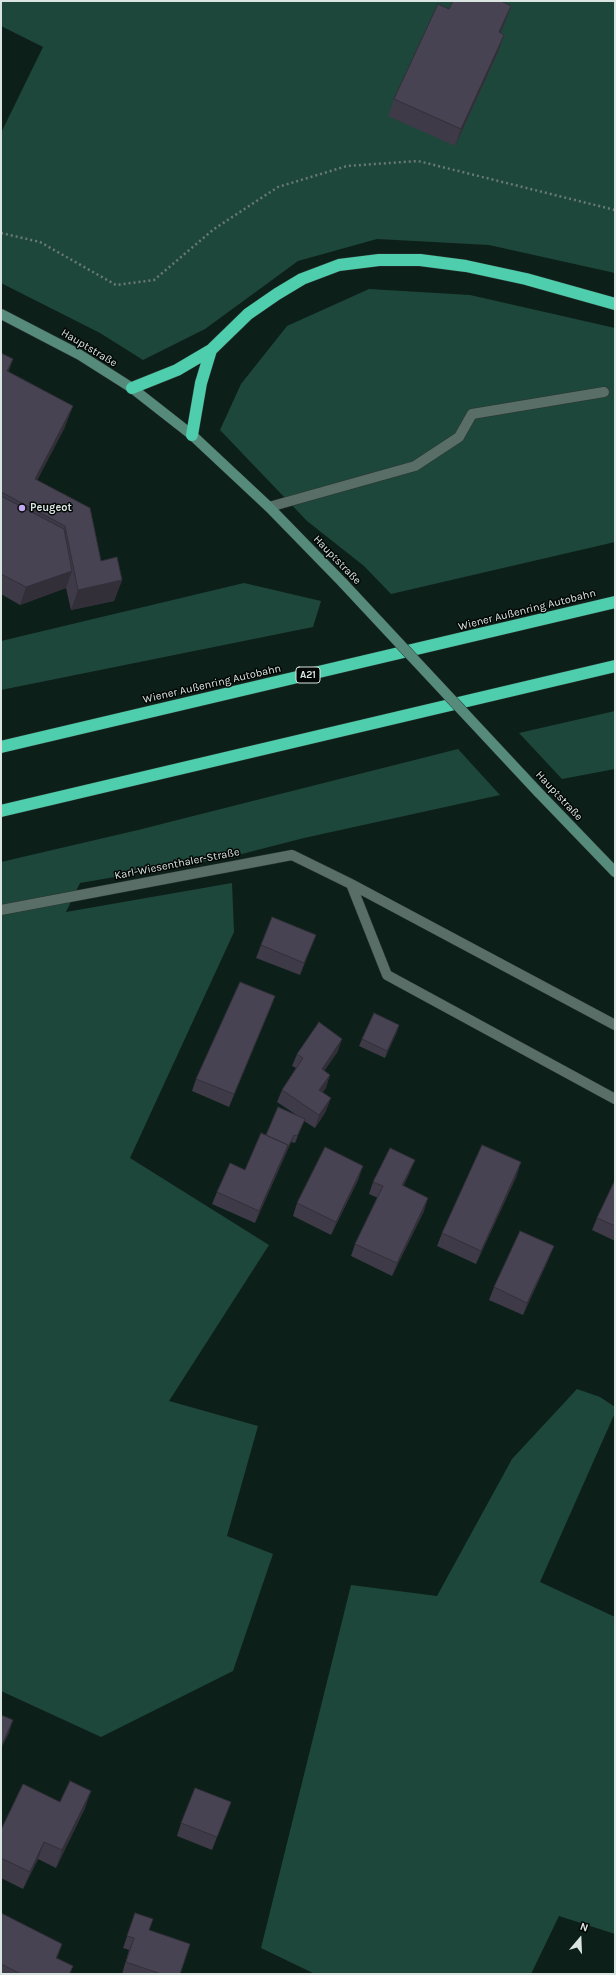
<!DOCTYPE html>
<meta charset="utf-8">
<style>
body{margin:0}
#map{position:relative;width:616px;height:1975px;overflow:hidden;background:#0d1f19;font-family:Karla,sans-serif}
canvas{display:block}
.frame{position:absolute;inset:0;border:2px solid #dae5e1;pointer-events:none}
.north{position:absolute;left:560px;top:1919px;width:40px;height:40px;-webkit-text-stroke:3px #020705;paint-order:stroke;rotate:19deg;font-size:11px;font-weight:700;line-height:16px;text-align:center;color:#dae5e1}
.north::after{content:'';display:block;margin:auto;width:14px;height:18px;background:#dae5e1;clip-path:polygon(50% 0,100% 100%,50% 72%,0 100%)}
</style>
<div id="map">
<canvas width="616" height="1975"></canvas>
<div class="frame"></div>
<div class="north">N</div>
</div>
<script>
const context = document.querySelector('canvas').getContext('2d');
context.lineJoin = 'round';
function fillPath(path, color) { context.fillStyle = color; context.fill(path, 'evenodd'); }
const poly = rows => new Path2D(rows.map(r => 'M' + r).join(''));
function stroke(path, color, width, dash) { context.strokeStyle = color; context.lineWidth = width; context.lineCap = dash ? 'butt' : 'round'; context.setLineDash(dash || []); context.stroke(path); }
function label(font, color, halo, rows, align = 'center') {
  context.font = font + ' Karla,sans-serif'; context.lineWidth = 3; context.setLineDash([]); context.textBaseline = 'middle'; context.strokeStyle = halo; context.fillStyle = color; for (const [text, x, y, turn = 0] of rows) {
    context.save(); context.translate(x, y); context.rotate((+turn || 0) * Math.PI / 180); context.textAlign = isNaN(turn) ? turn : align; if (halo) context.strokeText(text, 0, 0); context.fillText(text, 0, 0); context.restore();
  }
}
fillPath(poly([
 [1,1,615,1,615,273,489,245,377,239,298,261,205,329,143,360,100,333,1,283,1,133,43,47,1,26],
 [369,289,470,295,615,328,615,542,391,594,364,566,307,521,220,430,241,384,287,326],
 [244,583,321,601,313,627,1,690,1,641],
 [615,711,615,769,562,779,519,733],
 [458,749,500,795,304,838,230,857,80,883,66,912,232,883,234,932,130,1158,269,1245,169,1401,258,1426,227,1536,273,1554,233,1671,101,1737,1,1691,1,862,138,830],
 [577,1389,600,1397,615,1407,614,1415,540,1582,615,1617,615,1934,559,1916,531,1974,315,1974,261,1948,351,1585,437,1596,512,1459]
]), '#1e473b');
const lane = poly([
 [269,507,415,466,459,437,472,414,604,392]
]);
const street = poly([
 [1,910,292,855,351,884],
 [615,1025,351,884,387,975,615,1099]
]);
const secondary = poly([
 [1,314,80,355,132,388,192,435,269,507,343,583],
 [538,792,615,872]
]);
const highway = poly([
 [132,388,177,370,211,350,248,314,277,294,302,279,339,265,379,260,420,260,466,266,526,279,615,304],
 [192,435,201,383,211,350],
 [1,747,615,602],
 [1,811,615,666]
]);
stroke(lane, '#2c3531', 11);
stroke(street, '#2c3531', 11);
stroke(secondary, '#2c3531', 11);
stroke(highway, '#2c3531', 13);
stroke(poly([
 [1,233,40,242,116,285,154,280,214,229,278,187,347,166,418,161,615,210]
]), '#6a7974', 2.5, [2, 3]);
stroke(lane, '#596e67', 10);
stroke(street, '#596e67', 10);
stroke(secondary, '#568b7c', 10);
stroke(highway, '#4eceac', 12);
const secondaryBridge = poly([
 [343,583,538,792]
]);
stroke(secondaryBridge, '#2c3531', 11, []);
stroke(secondaryBridge, '#568b7c', 10);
fillPath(poly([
 [449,9,505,23,500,32,498,52,455,146,388,116,394,99],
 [1,353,8,372,65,427,37,480,101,561,122,580,114,601,71,610,66,588,20,605,1,594],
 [316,935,300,975,256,958,261,945],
 [275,996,270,1009,229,1107,192,1091,196,1079],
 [399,1025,385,1058,359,1046,362,1039],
 [338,1051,324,1071,326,1088,322,1092,326,1111,315,1128,304,1121,295,1143,291,1142,255,1223,212,1204,217,1192,245,1170,266,1135,295,1114,277,1102,282,1090,296,1068,292,1066,297,1054],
 [410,1172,403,1186,424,1211,392,1276,351,1256,355,1244,378,1198,369,1194,373,1182],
 [517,1175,476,1264,437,1246,442,1233],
 [359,1178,331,1235,293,1216,297,1203],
 [615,1180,615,1241,592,1230,597,1218],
 [549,1258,523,1315,489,1300,494,1287],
 [60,1802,85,1808,56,1868,38,1859,23,1889,1,1878,1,1830],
 [226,1814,212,1850,177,1836,181,1823],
 [1,1913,57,1958,73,1966,70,1974,1,1974],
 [135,1913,149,1930,180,1974,122,1974,129,1950,123,1948]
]), '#3e3a47');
fillPath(poly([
 [511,6,505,23,493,49,499,32],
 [504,35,498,52,455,146,461,129],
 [13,359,6,380,7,371],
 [73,406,65,427,27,500,35,479],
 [72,571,66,588,20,605,26,587],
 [122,580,114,601,71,610,78,590],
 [316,935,311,947,300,975,304,963],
 [275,996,270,1009,229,1107,234,1094],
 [399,1025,397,1032,385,1058,387,1051],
 [342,1039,338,1051,317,1081,322,1069],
 [330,1075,326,1088,315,1103,319,1090],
 [331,1098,326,1111,315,1128,319,1115],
 [294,1135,291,1142,284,1158,286,1151],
 [288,1145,284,1158,255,1223,259,1211],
 [415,1160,410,1172,398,1198,402,1185],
 [521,1162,517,1175,476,1264,481,1251],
 [363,1166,359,1178,331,1235,336,1222],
 [428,1198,424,1211,392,1276,397,1263],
 [554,1246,549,1258,523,1315,527,1303],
 [13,1720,9,1733,1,1749,1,1747],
 [91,1791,85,1808,56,1868,62,1850],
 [44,1842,38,1859,23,1889,30,1872],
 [62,1944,58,1956,51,1970,56,1958]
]), '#322f39');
const building = poly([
 [453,1,501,1,511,6,499,32,504,35,461,129,394,99,438,4,449,9,453,1],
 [1,353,13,359,7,371,73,406,35,479,90,508,101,561,117,557,122,580,78,590,65,526,1,492,1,353],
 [1,496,64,529,72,571,26,587,1,574,1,496],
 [272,917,316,935,304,963,261,945,272,917],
 [240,982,275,996,234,1094,196,1079,240,982],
 [374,1013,399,1025,387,1051,362,1039,374,1013],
 [319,1022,342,1039,322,1069,330,1075,319,1090,331,1098,319,1115,282,1090,303,1058,297,1054,319,1022],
 [278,1107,305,1119,297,1136,294,1135,286,1151,288,1145,266,1135,278,1107],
 [261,1133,288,1145,259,1211,217,1192,230,1163,245,1170,261,1133],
 [482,1145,521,1162,481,1251,442,1233,482,1145],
 [325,1147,363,1166,336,1222,297,1203,325,1147],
 [390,1148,415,1160,402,1185,428,1198,397,1263,355,1244,383,1186,373,1182,390,1148],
 [615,1180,615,1226,597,1218,615,1180],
 [520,1231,554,1246,527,1303,494,1287,520,1231],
 [1,1715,13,1720,1,1747,1,1715],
 [70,1781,91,1791,62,1850,44,1842,30,1872,1,1858,1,1830,23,1784,60,1802,70,1781],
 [195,1788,231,1802,217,1837,181,1823,195,1788],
 [1,1913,62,1944,56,1958,73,1966,69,1974,21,1974,1,1964,1,1913],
 [135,1913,153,1919,149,1930,190,1944,180,1974,161,1974,126,1962,134,1938,127,1936,135,1913]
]);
fillPath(building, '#484352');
stroke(building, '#322f39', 1);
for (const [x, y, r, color] of [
 [22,508,4,"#c4a7f2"]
]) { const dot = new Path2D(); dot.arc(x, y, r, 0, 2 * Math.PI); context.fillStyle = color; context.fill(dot); stroke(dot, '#020705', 1.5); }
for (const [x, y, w] of [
 [308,675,24]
]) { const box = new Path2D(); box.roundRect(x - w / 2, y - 8, w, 16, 3); context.fillStyle = '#020705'; context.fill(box); stroke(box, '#dae5e1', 1); }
label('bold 10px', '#dae5e1', null, [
 ["A21",308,675]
]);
label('11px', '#dae5e1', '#020705', [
 ["Hauptstraße",89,348,31],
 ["Hauptstraße",337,560,46],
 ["Wiener Außenring Autobahn",527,610,-14],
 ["Wiener Außenring Autobahn",212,684,-13],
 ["Hauptstraße",559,796,47],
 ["Karl-Wiesenthaler-Straße",177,864,-11]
]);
label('bold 11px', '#dae5e1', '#020705', [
 ["Peugeot",30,508]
], 'left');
</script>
